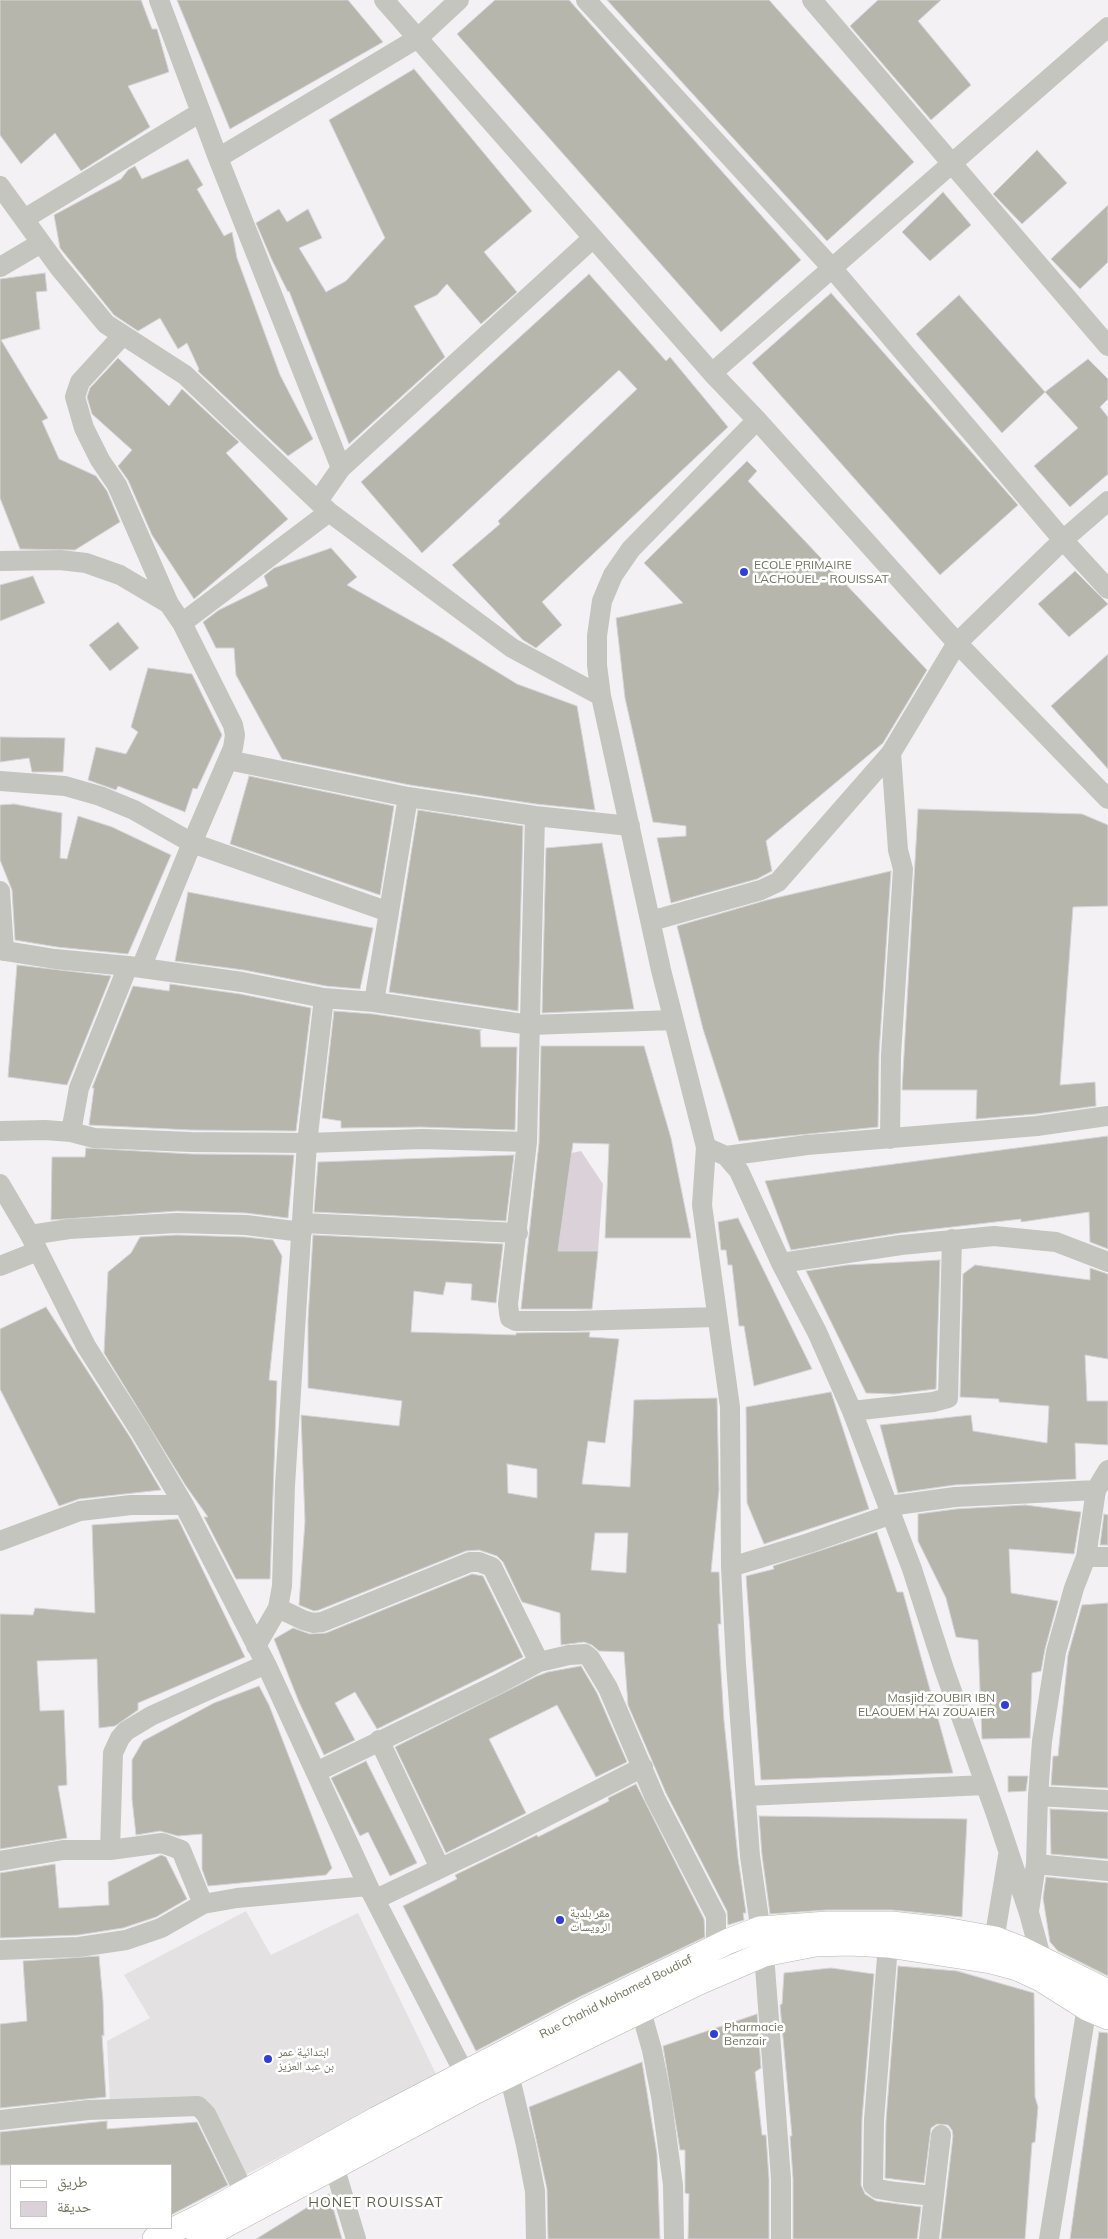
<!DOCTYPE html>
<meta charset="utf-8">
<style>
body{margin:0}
#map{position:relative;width:1108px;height:2239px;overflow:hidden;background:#f3f1f4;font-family:Mulish,"Noto Naskh Arabic",sans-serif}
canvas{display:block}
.legend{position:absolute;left:10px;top:2164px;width:162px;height:65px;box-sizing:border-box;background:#fff;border:1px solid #c6c7bf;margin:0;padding:6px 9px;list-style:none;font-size:15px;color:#71745e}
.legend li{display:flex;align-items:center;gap:10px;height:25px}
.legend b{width:25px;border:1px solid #c6c7bf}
</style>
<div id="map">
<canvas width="1108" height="2239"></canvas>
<ul class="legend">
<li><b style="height:6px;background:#fff"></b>طريق</li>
<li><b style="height:14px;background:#dbd2d9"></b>حديقة</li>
</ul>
</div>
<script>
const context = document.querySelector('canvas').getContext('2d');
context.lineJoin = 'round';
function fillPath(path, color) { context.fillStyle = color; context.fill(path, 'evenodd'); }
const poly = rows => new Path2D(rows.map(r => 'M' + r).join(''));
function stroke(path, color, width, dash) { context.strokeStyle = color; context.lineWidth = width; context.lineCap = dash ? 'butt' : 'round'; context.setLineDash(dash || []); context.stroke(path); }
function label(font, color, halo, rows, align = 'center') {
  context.font = font + ' Mulish,"Noto Naskh Arabic",sans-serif'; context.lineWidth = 5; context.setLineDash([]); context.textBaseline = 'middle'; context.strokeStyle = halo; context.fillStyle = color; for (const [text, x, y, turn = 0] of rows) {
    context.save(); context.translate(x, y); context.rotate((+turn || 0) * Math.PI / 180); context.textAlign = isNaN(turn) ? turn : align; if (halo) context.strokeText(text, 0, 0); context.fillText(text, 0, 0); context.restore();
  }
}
fillPath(poly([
 [246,1911,271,1955,358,1913,437,2076,243,2176,202,2098,110,2103,107,2041,150,2018,124,1975]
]), '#e3e1e2');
fillPath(poly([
 [581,1151,603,1184,598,1251,558,1251,567,1154]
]), '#dbd2d9');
const building = poly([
 [0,0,141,0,152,29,157,29,169,72,128,86,150,127,81,171,55,133,21,164,0,135,0,0],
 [177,0,348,0,383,42,230,129,177,0],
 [495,0,569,0,801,260,721,332,457,34,495,0],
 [607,0,769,0,914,162,827,241,607,0],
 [878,0,941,0,918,21,971,85,931,120,850,26,878,0],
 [414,69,532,211,484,252,517,292,481,324,447,284,437,295,414,306,445,357,349,444,289,291,288,292,271,258,256,223,279,209,287,222,308,209,322,238,299,248,326,292,346,281,385,238,329,120,414,69],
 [1037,150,1067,183,1022,224,993,194,1037,150],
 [188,159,203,185,197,189,224,236,232,232,237,258,280,375,313,439,288,456,198,371,199,369,187,343,178,349,160,318,138,331,114,315,60,248,54,215,121,179,128,170,135,166,142,179,188,159],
 [943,192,971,225,930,261,902,232,943,192],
 [1108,205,1108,262,1080,289,1051,259,1108,205],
 [45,273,47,291,36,292,40,329,1,340,48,418,42,421,59,459,96,476,107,491,120,522,75,550,20,549,0,498,0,279,45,273],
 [589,274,666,361,670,357,728,427,542,602,562,625,536,648,523,640,452,565,500,524,498,521,637,389,619,370,422,553,361,482,589,274],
 [831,293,1018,505,940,575,752,363,831,293],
 [959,295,1045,392,1002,433,916,334,959,295],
 [118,358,169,406,182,389,239,442,226,453,288,519,194,599,152,535,128,480,118,466,132,450,92,414,87,397,90,388,118,358],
 [1088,359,1108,379,1108,399,1100,407,1108,417,1108,474,1070,507,1034,466,1078,428,1045,392,1088,359],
 [747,461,757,471,748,481,927,670,883,743,766,841,772,871,757,879,671,903,657,838,686,836,686,826,653,822,625,698,616,618,683,603,644,563,747,461],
 [331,548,357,577,347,585,440,637,517,684,577,706,595,810,536,804,410,785,282,759,236,675,234,648,216,648,203,622,219,610,268,586,264,576,274,568,331,548],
 [1075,571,1108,604,1069,637,1038,604,1075,571],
 [33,576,45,603,0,621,0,585,33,576],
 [118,622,139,648,110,671,89,645,118,622],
 [1108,654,1108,769,1051,706,1108,654],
 [148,668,192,674,222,735,197,789,193,788,185,812,118,786,116,790,88,780,96,747,126,754,138,732,131,727,148,668],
 [0,737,65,738,63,772,32,772,29,758,0,762,0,737],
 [249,776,394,806,380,895,230,844,249,776],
 [14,804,62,813,60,858,67,859,78,816,112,827,171,855,128,954,57,947,15,940,12,890,0,860,0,805,14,804],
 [918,809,1082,814,1108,825,1108,906,1073,907,1060,1085,1095,1082,1096,1106,1036,1114,976,1119,977,1090,902,1090,918,809],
 [418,810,523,826,518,1011,389,992,418,810],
 [602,843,634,1009,542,1013,546,848,602,843],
 [891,871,879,1054,878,1127,739,1141,703,1029,677,926,767,900,891,871],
 [188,892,373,928,360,989,326,986,244,970,175,961,188,892],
 [17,965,111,976,67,1085,8,1077,17,965],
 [170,984,240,994,311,1008,296,1131,191,1130,89,1125,94,1088,92,1088,133,986,169,991,170,984],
 [334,1011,373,1014,482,1030,480,1030,481,1047,517,1047,515,1130,422,1127,341,1128,341,1121,322,1118,334,1011],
 [541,1046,644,1046,671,1138,691,1238,605,1238,609,1144,573,1143,558,1251,598,1251,592,1309,521,1309,539,1143,541,1046],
 [1108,1136,1108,1249,1090,1242,1089,1212,1021,1222,1021,1219,900,1233,791,1250,765,1181,1108,1136],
 [86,1148,191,1154,294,1155,288,1218,246,1213,177,1211,51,1220,52,1157,85,1157,86,1148],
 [514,1155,506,1221,314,1212,318,1162,514,1155],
 [738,1218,812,1369,754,1386,744,1326,739,1326,732,1265,728,1265,726,1250,721,1250,718,1222,738,1218],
 [177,1235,245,1237,273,1240,282,1256,269,1380,277,1381,270,1579,236,1579,204,1517,208,1517,186,1486,104,1353,108,1272,131,1253,140,1237,177,1235],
 [313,1235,503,1244,496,1303,471,1300,472,1284,446,1282,443,1295,414,1291,411,1332,516,1335,516,1333,590,1332,589,1337,619,1339,605,1443,588,1441,582,1484,630,1487,634,1400,717,1398,719,1490,711,1572,719,1572,721,1624,718,1624,724,1721,738,1858,746,1913,743,1913,744,1920,728,1925,727,1911,666,1793,628,1705,624,1652,599,1651,592,1645,584,1642,561,1645,560,1613,522,1602,503,1562,497,1556,479,1550,466,1551,319,1610,314,1611,299,1605,305,1521,301,1415,399,1426,402,1401,308,1388,308,1320,313,1235],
 [507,1464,537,1469,537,1498,508,1493,507,1464],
 [595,1533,628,1533,626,1573,591,1570,595,1533],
 [940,1260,936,1389,894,1394,866,1393,806,1271,847,1265,940,1260],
 [975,1265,1090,1280,1090,1268,1108,1274,1108,1359,1085,1355,1087,1401,1108,1401,1108,1445,1075,1443,1076,1479,954,1485,898,1493,880,1425,971,1415,973,1431,1047,1443,1049,1406,999,1402,999,1399,960,1397,963,1274,975,1265],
 [46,1307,130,1437,161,1490,79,1499,59,1506,0,1389,0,1329,46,1307],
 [831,1392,869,1509,764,1544,747,1503,746,1407,831,1392],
 [1025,1505,1081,1512,1074,1554,1009,1549,1011,1593,1058,1601,1045,1649,1041,1671,1032,1673,1030,1738,982,1739,978,1640,956,1637,946,1598,918,1541,918,1514,956,1509,1025,1505],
 [1104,1514,1108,1515,1108,1545,1100,1545,1104,1514],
 [178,1519,245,1657,138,1703,138,1710,115,1726,99,1728,97,1659,37,1661,40,1711,64,1710,67,1785,58,1786,67,1838,0,1849,0,1614,33,1615,35,1608,95,1613,92,1525,178,1519],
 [877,1532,897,1592,903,1592,953,1773,761,1780,746,1576,774,1569,773,1566,877,1532],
 [472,1574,483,1576,523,1657,379,1728,377,1729,355,1692,335,1703,355,1740,324,1755,299,1702,274,1639,293,1628,310,1634,326,1633,472,1574],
 [1108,1603,1108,1788,1051,1785,1053,1756,1058,1756,1068,1655,1082,1605,1108,1603],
 [581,1666,597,1693,627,1762,596,1777,557,1705,489,1739,526,1813,446,1853,395,1747,537,1676,548,1672,581,1666],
 [259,1686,269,1705,332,1868,326,1875,208,1886,202,1869,202,1834,178,1836,160,1831,136,1835,132,1799,132,1760,143,1741,214,1703,259,1686],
 [366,1761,417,1863,390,1876,368,1832,360,1836,331,1778,366,1761],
 [1008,1776,1028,1776,1026,1791,1008,1792,1008,1776],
 [636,1784,704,1919,705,1937,577,1998,476,2051,403,1906,457,1879,455,1875,537,1835,538,1837,609,1801,608,1798,636,1784],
 [1050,1809,1108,1812,1108,1859,1051,1854,1050,1809],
 [759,1816,967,1819,962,1917,892,1910,827,1910,770,1914,762,1855,759,1816],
 [161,1855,166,1857,187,1899,156,1917,123,1928,78,1935,0,1938,0,1873,55,1864,59,1908,109,1905,108,1882,161,1855],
 [1046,1877,1108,1883,1108,1976,1058,1951,1050,1942,1043,1898,1046,1877],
 [99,1956,103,2001,104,2036,102,2035,106,2097,0,2108,0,2024,27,2021,23,1961,99,1956],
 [898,1966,957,1971,1034,1993,1035,2097,1038,2107,1035,2142,1032,2143,1025,2239,941,2239,953,2136,952,2130,948,2125,937,2124,931,2128,924,2183,885,2178,886,2121,898,1966],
 [831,1968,874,1974,862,2119,861,2185,865,2194,876,2201,921,2207,917,2239,793,2239,793,2179,790,2136,792,2136,780,2005,782,2004,784,1973,831,1968],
 [757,2014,761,2068,755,2072,762,2135,766,2135,769,2179,769,2239,688,2239,689,2194,685,2193,685,2150,680,2150,663,2046,757,2014],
 [1099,2032,1108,2033,1108,2239,1070,2239,1099,2032],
 [642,2062,657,2154,660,2239,548,2239,547,2189,529,2107,642,2062],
 [107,2121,107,2129,197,2122,228,2185,171,2215,171,2165,0,2165,0,2132,107,2121],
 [329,2194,342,2239,256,2239,329,2194]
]);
fillPath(building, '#b6b6ad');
stroke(building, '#d5d4d6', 1);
const major = poly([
 [155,2239,202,2216,377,2119,584,2011,729,1941,760,1929,827,1924,892,1924,945,1930,995,1939,1021,1949,1108,1992],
 [199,2239,474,2092,697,1983,764,1954,815,1944,849,1943,888,1945,991,1961,1017,1968,1041,1979,1087,2008,1108,2017]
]);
stroke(major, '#b4b5ad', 26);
stroke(poly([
 [159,0,218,158,341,468],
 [384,0,712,373,757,420,957,643,1108,799],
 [586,0,832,268,1063,540,1108,589],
 [812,0,1108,346],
 [218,158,418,38,459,0],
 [0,186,58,266,106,324,185,375,329,512,512,648,601,696],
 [24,219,201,112],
 [0,267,41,243],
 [123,335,80,382,75,397,84,428,100,460,117,485,169,604],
 [712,373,1108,27],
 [757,420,631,549,613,575,602,601,597,636,597,665,601,696,661,970,706,1147,702,1205,730,1407,731,1567,736,1664,750,1856,764,1954,781,2179,781,2239],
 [318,501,341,468,593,238],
 [0,561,60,560,86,563,120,575,169,604,182,623,233,725,235,735,233,748,192,843,141,968],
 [182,623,329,512],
 [228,760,408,797,535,816,630,826],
 [0,781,65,786,100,796,134,810,192,843,389,912],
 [535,816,527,1142,508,1304,509,1313,510,1318,516,1321,573,1321,716,1317],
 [0,891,4,951],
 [651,921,761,890,778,882,891,753,957,643,1063,540,1108,501],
 [0,950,55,959,128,966,242,982,324,998,374,1002,530,1025,673,1020],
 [374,1002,408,797],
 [0,1131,45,1130,71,1132,94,1138,191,1142,307,1143,422,1139,527,1142],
 [71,1132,79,1088,128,966],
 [890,1139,891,1055,903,869,898,850,891,753],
 [706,1147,726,1156,739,1171,781,1263,817,1332,852,1411,912,1569,944,1669,997,1817,1029,1913,1041,1957,1041,1969],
 [726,1156,807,1145,1037,1126,1108,1116],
 [0,1184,30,1235,86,1346,140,1431,184,1505,266,1664,368,1886,471,2086],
 [302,1223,518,1233],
 [30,1235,69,1229,177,1223,246,1225,302,1232],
 [781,1263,901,1245,994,1236,1056,1242,1108,1262],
 [0,1266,38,1251],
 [852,1411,933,1402,948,1398,952,1239],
 [889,1506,955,1497,1096,1490],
 [0,1541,80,1511,131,1505,184,1505],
 [1086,1557,1108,1557],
 [731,1567,809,1543,892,1514],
 [278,1608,303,1620,313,1623,322,1622,470,1562,479,1562,492,1567,539,1662],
 [256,1646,278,1608,282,1586,285,1485,307,1143,324,998],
 [379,1740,440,1868],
 [316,1772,498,1684,539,1662,569,1655,585,1654,590,1658,608,1688,655,1798,716,1916,716,1935,729,1941],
 [746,1796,985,1785],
 [1038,1796,1108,1800],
 [110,1850,113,1753,120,1738,126,1731,151,1716,266,1664],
 [0,1861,63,1850,110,1850,162,1843,181,1850,203,1904],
 [1036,1864,1108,1871],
 [376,1899,500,1840,643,1767],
 [1029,1911,1036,1864,1038,1796,1042,1741,1056,1652,1074,1588,1086,1557,1096,1490,1108,1470],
 [888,1945,874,2120,873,2185,878,2189,896,2192,933,2196],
 [0,1950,79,1947,126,1940,161,1928,203,1904,237,1898,368,1886],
 [992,1953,1008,1856],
 [637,1997,652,2050,661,2096,673,2185,674,2239],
 [509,2074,526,2145,535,2191,536,2239],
 [0,2120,88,2110,198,2106,206,2114,244,2192],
 [328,2153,334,2166,356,2239],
 [929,2239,941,2135],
 [1049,2239,1089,1994]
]), '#c4c5be', 20);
stroke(major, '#fff', 25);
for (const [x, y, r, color] of [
 [744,572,5,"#313fd5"],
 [1005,1705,5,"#313fd5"],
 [560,1920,5,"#313fd5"],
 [714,2034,5,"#313fd5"],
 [268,2059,5,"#313fd5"]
]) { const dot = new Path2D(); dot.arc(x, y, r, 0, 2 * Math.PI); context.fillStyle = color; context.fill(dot); stroke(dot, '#fff', 2); }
label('12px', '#71745e', '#fff', [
 ["ECOLE PRIMAIRE",754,565],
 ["LACHOUEL - ROUISSAT",754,579],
 ["Masjid ZOUBIR IBN",995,1698,"right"],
 ["ELAOUEM HAI ZOUAIER",995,1712,"right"],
 ["مقر بلدية",570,1913],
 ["الرويسات",570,1927],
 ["Pharmacie",724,2027],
 ["Benzair",724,2041],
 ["ابتدائية عمر",278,2052],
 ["بن عبد العزيز",278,2066]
], 'left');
label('12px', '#71745e', '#fff', [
 ["Rue Chahid Mohamed Boudiaf",616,1997,-27]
]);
context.letterSpacing = '1px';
label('14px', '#636553', '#fff', [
 ["HONET ROUISSAT",376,2203]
]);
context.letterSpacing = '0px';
</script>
